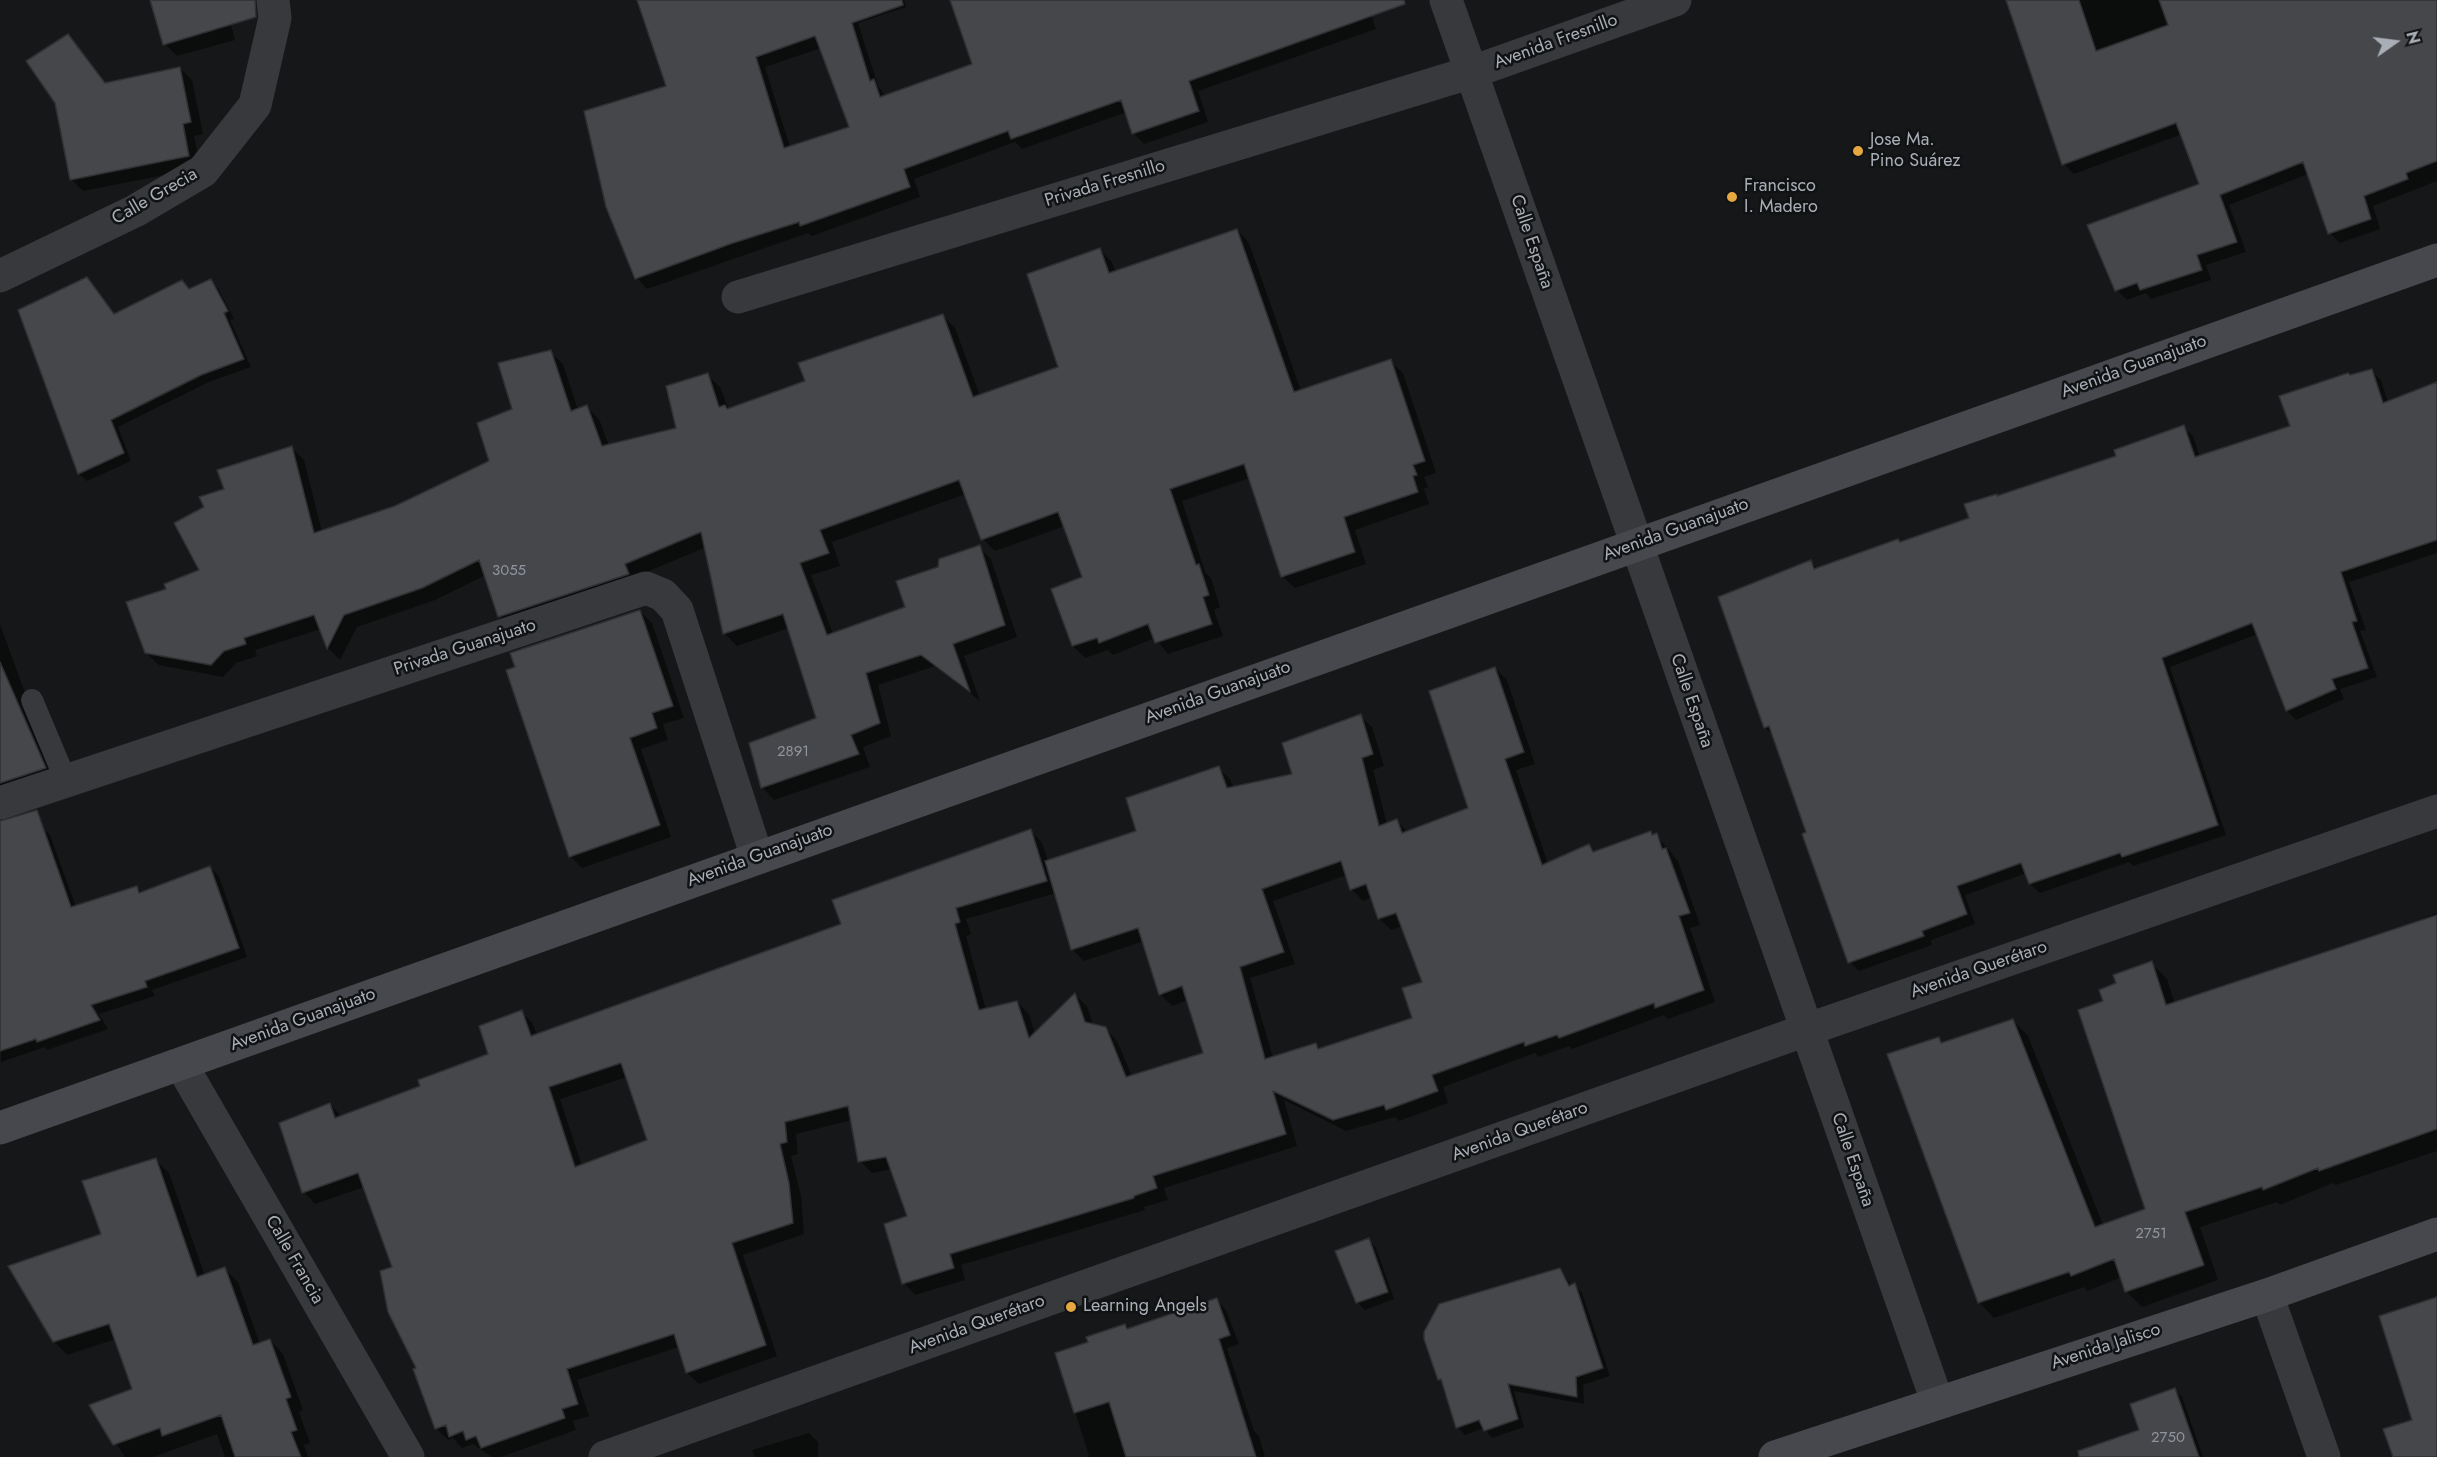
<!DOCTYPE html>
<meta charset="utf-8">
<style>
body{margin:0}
#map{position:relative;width:2437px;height:1457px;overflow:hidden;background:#161718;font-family:Jost,sans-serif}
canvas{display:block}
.north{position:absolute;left:2365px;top:12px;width:60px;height:60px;-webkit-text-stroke:4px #111213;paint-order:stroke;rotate:76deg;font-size:16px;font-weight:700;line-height:24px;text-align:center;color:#a9aeb7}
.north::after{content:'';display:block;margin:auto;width:21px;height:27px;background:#a9aeb7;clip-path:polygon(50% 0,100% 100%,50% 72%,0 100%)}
</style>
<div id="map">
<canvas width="2437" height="1457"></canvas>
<div class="north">N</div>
</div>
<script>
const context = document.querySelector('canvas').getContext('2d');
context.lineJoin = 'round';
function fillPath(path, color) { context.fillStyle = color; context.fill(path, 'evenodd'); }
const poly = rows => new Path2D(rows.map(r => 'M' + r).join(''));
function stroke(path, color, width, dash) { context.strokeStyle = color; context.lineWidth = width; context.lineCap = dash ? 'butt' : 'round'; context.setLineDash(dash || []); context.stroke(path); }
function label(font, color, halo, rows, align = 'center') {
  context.font = font + ' Jost,sans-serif'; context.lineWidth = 5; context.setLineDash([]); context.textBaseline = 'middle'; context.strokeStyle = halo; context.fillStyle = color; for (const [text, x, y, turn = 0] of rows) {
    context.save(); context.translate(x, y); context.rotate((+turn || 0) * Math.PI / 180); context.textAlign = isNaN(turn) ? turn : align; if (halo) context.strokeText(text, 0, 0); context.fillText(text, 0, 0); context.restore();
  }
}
fillPath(poly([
 [148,0,245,0,230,21,235,40,177,56,165,44,154,6],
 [639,0,904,0,906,7,858,23,878,86,886,97,974,65,952,0,1366,0,1376,29,1198,91,1208,122,1144,144,1133,133,1127,112,1022,149,1015,142,914,179,920,197,812,236,808,233,647,289,637,278,668,87],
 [821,48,851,128,790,147,765,67],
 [2008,0,2437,0,2437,181,2373,206,2380,229,2340,243,2330,233,2308,174,2229,205,2246,252,2206,265,2211,280,2151,299,2146,293,2127,300,2117,290,2201,185,2182,134,2074,174,2064,164],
 [68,36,107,84,180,68,192,80,203,134,194,136,201,168,83,191,71,179],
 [1237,230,1249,243,1301,391,1390,361,1403,373,1436,473,1424,477,1428,487,1424,489,1429,504,1355,530,1366,564,1295,588,1282,576,1250,478,1182,501,1205,572,1211,578,1220,607,1214,610,1223,636,1168,654,1155,638,1113,655,1108,650,1085,658,1073,646,1084,578,1065,526,995,551,983,539,966,494,832,542,840,566,811,575,833,634,907,608,939,568,979,547,991,559,1017,637,964,656,980,701,935,666,878,685,891,736,863,747,870,767,774,800,762,787,818,719,789,628,737,646,725,634,706,547,512,629,500,617,486,575,435,600,357,627,340,660,328,648,321,629,255,650,257,656,236,663,223,677,159,665,146,653,168,590,201,571,206,507,226,490,292,448,304,460,322,532,396,507,491,462,514,410,550,352,563,364,578,410,587,407,599,419,609,446,678,429,707,375,720,387,729,410,807,382,943,316,955,328,980,396,1060,368,1100,250,1112,262,1116,272],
 [87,279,116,315,182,281,190,290,211,281,218,288,234,319,230,320,251,367,209,382,118,427,131,461,87,481,79,474,20,311],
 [2371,371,2381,380,2388,402,2437,384,2437,553,2349,582,2366,630,2360,631,2377,677,2340,689,2344,699,2296,720,2287,711,2258,634,2170,667,2226,835,2133,866,2129,862,2040,893,2030,884,2027,873,1965,895,1975,924,1931,940,1932,945,1859,971,1850,962,1774,736,1765,727,1811,562,1818,569,1971,518,1998,498,2118,457,2183,427,2193,436,2200,457,2291,427,2350,377],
 [640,611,652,623,684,718,663,724,668,740,641,749,671,837,582,868,570,856],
 [0,624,56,779,0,794],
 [1495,668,1507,680,1535,764,1516,770,1548,864,1589,845,1596,853,1651,832,1656,835,1678,861,1700,925,1690,928,1715,1002,1668,1019,1664,1015,1572,1049,1569,1046,1538,1057,1535,1053,1443,1087,1448,1103,1399,1121,1395,1117,1346,1131,1284,1100,1297,1146,1164,1188,1168,1200,1144,1207,1145,1210,961,1265,965,1280,915,1295,904,1283,909,1216,892,1169,872,1173,860,1161,852,1120,796,1134,798,1154,791,1156,801,1196,804,1234,743,1255,777,1356,699,1384,687,1373,679,1347,577,1380,589,1416,573,1421,576,1430,501,1457,492,1457,473,1444,462,1448,453,1438,448,1440,436,1428,394,1268,364,1187,315,1204,304,1192,330,1104,342,1117,422,1087,490,1055,522,1012,533,1024,537,1035,842,925,1031,831,1042,843,1048,861,1137,832,1218,768,1230,779,1234,788,1294,775,1360,716,1372,727,1384,766,1373,770,1387,824,1397,821,1408,832,1470,809],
 [1347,875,1351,889,1363,901,1372,897,1380,919,1391,930,1403,926,1424,982,1414,1019,1321,1050,1316,1044,1273,1058,1250,978,1295,964,1273,901],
 [1056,893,1072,949,1084,961,1144,941,1160,994,1172,1006,1188,1000,1205,1054,1132,1076,1117,1041,1105,1028,1093,1025,1087,1006,1075,995,1035,1034,1029,1014,1017,1002,986,1010,966,936,971,934,966,919],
 [627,1077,649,1141,582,1166,560,1099],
 [41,826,50,835,76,907,137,887,143,893,210,867,219,876,247,957,152,990,155,996,99,1014,108,1029,47,1050,45,1047,1,1062,0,842],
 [2437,913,2437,1151,2336,1185,2333,1183,2280,1205,2277,1202,2200,1227,2218,1280,2142,1307,2126,1291,2122,1277,2087,1291,2084,1287,1994,1318,1979,1302,1938,1038,1944,1044,2013,1020,2028,1036,2103,1225,2147,1209,2105,1001,2118,984,2151,963,2167,979,2175,1004,2424,921,2423,918],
 [156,1160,169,1173,205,1276,225,1269,238,1282,260,1344,270,1340,283,1354,303,1410,299,1412,310,1443,304,1445,308,1457,225,1457,217,1434,153,1457,125,1457,91,1406,134,1390,116,1339,67,1355,54,1341,103,1235],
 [1369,1240,1376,1248,1394,1299,1365,1310,1357,1302],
 [1560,1270,1572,1286,1574,1285,1582,1293,1610,1376,1583,1385,1584,1404,1514,1391,1524,1427,1492,1438,1484,1428,1465,1435,1457,1427,1444,1384,1440,1380,1425,1339],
 [1217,1300,1226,1310,1239,1344,1227,1348,1254,1431,1259,1436,1265,1457,1087,1457,1089,1456,1057,1354,1090,1343,1125,1325,1130,1330],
 [2175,1390,2182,1397,2203,1457,2090,1457,2141,1431],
 [809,1433,818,1442,818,1457,755,1457,752,1450]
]), '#0007');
const building = poly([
 [150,0,255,0,256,17,163,45,150,0],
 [637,0,902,0,903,5,852,23,870,81,874,79,880,97,972,64,950,0,1404,0,1405,4,1189,81,1199,111,1132,134,1121,100,1011,139,1008,131,904,169,910,187,800,226,799,222,730,244,635,279,606,207,584,111,666,86,637,0],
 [815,36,849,127,784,148,756,57,815,36],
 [2006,0,2079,0,2096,51,2168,25,2159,0,2437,0,2437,161,2406,173,2408,179,2364,196,2371,219,2328,234,2303,162,2220,195,2237,242,2197,255,2202,270,2140,290,2137,283,2115,291,2087,225,2199,184,2176,123,2062,165,2006,0],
 [68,34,105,83,180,67,191,122,183,124,189,156,70,180,55,103,26,61,68,34],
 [1237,229,1294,392,1391,359,1425,461,1413,465,1417,475,1413,476,1418,492,1344,517,1355,552,1281,577,1244,464,1170,489,1196,565,1199,564,1209,595,1203,597,1212,624,1155,643,1148,624,1099,643,1097,638,1072,646,1051,589,1082,577,1058,512,981,540,959,480,820,530,829,553,800,563,827,635,905,607,896,581,938,567,939,559,980,545,1005,625,953,644,970,692,921,655,866,673,880,723,851,735,859,754,761,788,749,743,816,718,783,614,723,634,701,532,625,564,629,574,498,617,479,560,422,588,344,615,327,649,314,615,244,638,246,644,224,651,211,665,145,653,126,602,166,589,164,584,199,570,174,523,204,507,199,497,224,489,217,470,292,446,314,533,395,506,489,461,477,423,512,409,498,363,551,350,571,411,587,405,602,446,676,428,666,386,708,373,719,407,725,405,727,409,805,381,798,363,943,314,973,397,1058,367,1027,274,1100,248,1109,273,1237,229],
 [87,277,114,314,182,280,189,289,211,279,228,311,224,313,244,359,201,375,111,420,124,453,78,474,18,310,87,277],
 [2372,369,2383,403,2437,382,2437,540,2341,572,2357,621,2352,622,2368,668,2332,679,2336,689,2286,711,2252,623,2162,658,2218,825,2122,857,2120,853,2029,884,2021,863,1957,886,1967,914,1922,931,1924,936,1848,963,1802,834,1806,832,1769,726,1764,728,1718,597,1811,560,1814,569,1898,539,1900,542,1969,518,1964,504,1997,494,1997,496,2116,456,2114,450,2184,425,2195,457,2290,426,2279,396,2348,373,2350,375,2372,369],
 [640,610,673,706,652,713,657,728,630,738,660,825,569,857,506,670,515,667,510,653,640,610],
 [0,662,46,768,0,783,0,662],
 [1495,667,1524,752,1505,759,1542,865,1589,844,1593,852,1651,831,1652,835,1657,833,1662,849,1666,848,1690,913,1679,916,1704,990,1655,1008,1654,1003,1559,1038,1557,1035,1525,1046,1524,1042,1432,1075,1438,1091,1386,1110,1384,1105,1333,1120,1273,1091,1286,1134,1153,1176,1157,1188,1134,1196,1134,1198,950,1254,954,1268,902,1284,884,1224,907,1216,886,1157,858,1162,848,1106,785,1122,787,1142,780,1144,789,1183,793,1223,732,1243,766,1345,686,1373,674,1334,567,1369,578,1404,562,1409,565,1418,481,1448,476,1436,466,1440,463,1431,449,1437,446,1425,435,1429,413,1369,416,1368,388,1312,380,1271,392,1267,358,1173,302,1193,279,1123,330,1103,335,1118,420,1086,418,1080,488,1054,479,1026,522,1010,531,1036,841,924,832,900,1031,829,1047,881,956,908,960,922,955,924,979,1010,1017,1001,1029,1038,1075,993,1085,1022,1106,1027,1126,1077,1203,1053,1182,986,1159,995,1138,928,1071,950,1045,861,1136,831,1126,798,1219,766,1227,788,1292,774,1282,743,1361,714,1373,754,1362,758,1379,826,1397,819,1402,833,1468,808,1429,691,1495,667],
 [1341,861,1350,890,1366,884,1378,919,1396,913,1422,982,1402,988,1412,1018,1318,1049,1316,1043,1265,1059,1240,967,1284,952,1262,889,1341,861],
 [621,1063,647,1140,575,1167,549,1087,621,1063],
 [37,810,71,907,137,886,139,893,210,866,239,948,145,981,147,987,91,1005,100,1020,37,1042,36,1039,0,1051,0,821,37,810],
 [2437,915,2437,1129,2319,1171,2318,1168,2263,1190,2262,1187,2185,1212,2204,1265,2125,1292,2114,1259,2071,1276,2069,1272,1978,1303,1887,1054,1939,1037,1941,1043,2013,1019,2095,1227,2145,1209,2078,1010,2103,1001,2099,990,2116,983,2113,975,2152,961,2166,1005,2437,915],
 [156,1158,197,1277,225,1267,253,1345,270,1339,291,1397,286,1399,297,1430,291,1432,301,1457,235,1457,221,1415,162,1436,160,1428,113,1445,89,1405,132,1389,109,1324,53,1342,8,1266,101,1234,82,1181,156,1158],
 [1369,1238,1388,1292,1356,1303,1335,1251,1369,1238],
 [1560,1268,1569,1286,1575,1283,1603,1368,1576,1377,1577,1397,1508,1384,1518,1419,1484,1431,1479,1420,1456,1428,1441,1379,1438,1380,1424,1339,1424,1332,1439,1304,1560,1268],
 [2437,1297,2437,1457,2393,1457,2383,1429,2412,1420,2379,1316,2437,1297],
 [1217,1298,1230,1335,1219,1339,1256,1457,1126,1457,1109,1402,1074,1413,1055,1353,1088,1342,1086,1337,1125,1324,1127,1329,1217,1298],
 [2175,1388,2199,1457,2079,1457,2078,1451,2139,1430,2130,1404,2175,1388]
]);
fillPath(building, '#46474b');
stroke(building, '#313134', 1.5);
stroke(poly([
 [32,700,66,781]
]), '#38393d', 22);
stroke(poly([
 [1446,0,1937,1401],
 [0,276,135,211,203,171,255,105,275,18,273,0],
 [738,297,1472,72,1675,0],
 [0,803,646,588,663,595,677,610,757,857],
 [181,1064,408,1457],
 [2267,1295,2324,1457],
 [605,1457,1806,1030,2437,811]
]), '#38393d', 33);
stroke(poly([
 [0,1128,2437,260],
 [1775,1457,2267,1295,2437,1234]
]), '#46484d', 33);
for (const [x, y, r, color] of [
 [1858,151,6,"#e5a841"],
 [1732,197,6,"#e5a841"],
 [1071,1307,6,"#e5a841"]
]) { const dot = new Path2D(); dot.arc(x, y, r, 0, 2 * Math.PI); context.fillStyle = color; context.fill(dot); stroke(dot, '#111213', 2); }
label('15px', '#90949c', null, [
 ["3055",509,571],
 ["2891",793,752],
 ["2751",2151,1234],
 ["2750",2168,1438]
]);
label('18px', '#a9aeb7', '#111213', [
 ["Avenida Fresnillo",1556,42,-20],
 ["Privada Fresnillo",1105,184,-17],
 ["Calle Grecia",155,197,-30],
 ["Calle España",1531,242,71],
 ["Avenida Guanajuato",2134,367,-20],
 ["Avenida Guanajuato",1676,530,-20],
 ["Privada Guanajuato",465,648,-18],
 ["Avenida Guanajuato",1218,693,-20],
 ["Calle España",1691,701,71],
 ["Avenida Guanajuato",760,856,-20],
 ["Avenida Querétaro",1979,970,-19],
 ["Avenida Guanajuato",303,1020,-20],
 ["Avenida Querétaro",1520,1132,-20],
 ["Calle España",1852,1160,71],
 ["Calle Francia",294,1260,60],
 ["Avenida Querétaro",977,1325,-20],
 ["Avenida Jalisco",2106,1347,-18]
]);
label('18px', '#a9aeb7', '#111213', [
 ["Jose Ma.",1870,141],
 ["Pino Suárez",1870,162],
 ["Francisco",1744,187],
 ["I. Madero",1744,208],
 ["Learning Angels",1083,1307]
], 'left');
</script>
